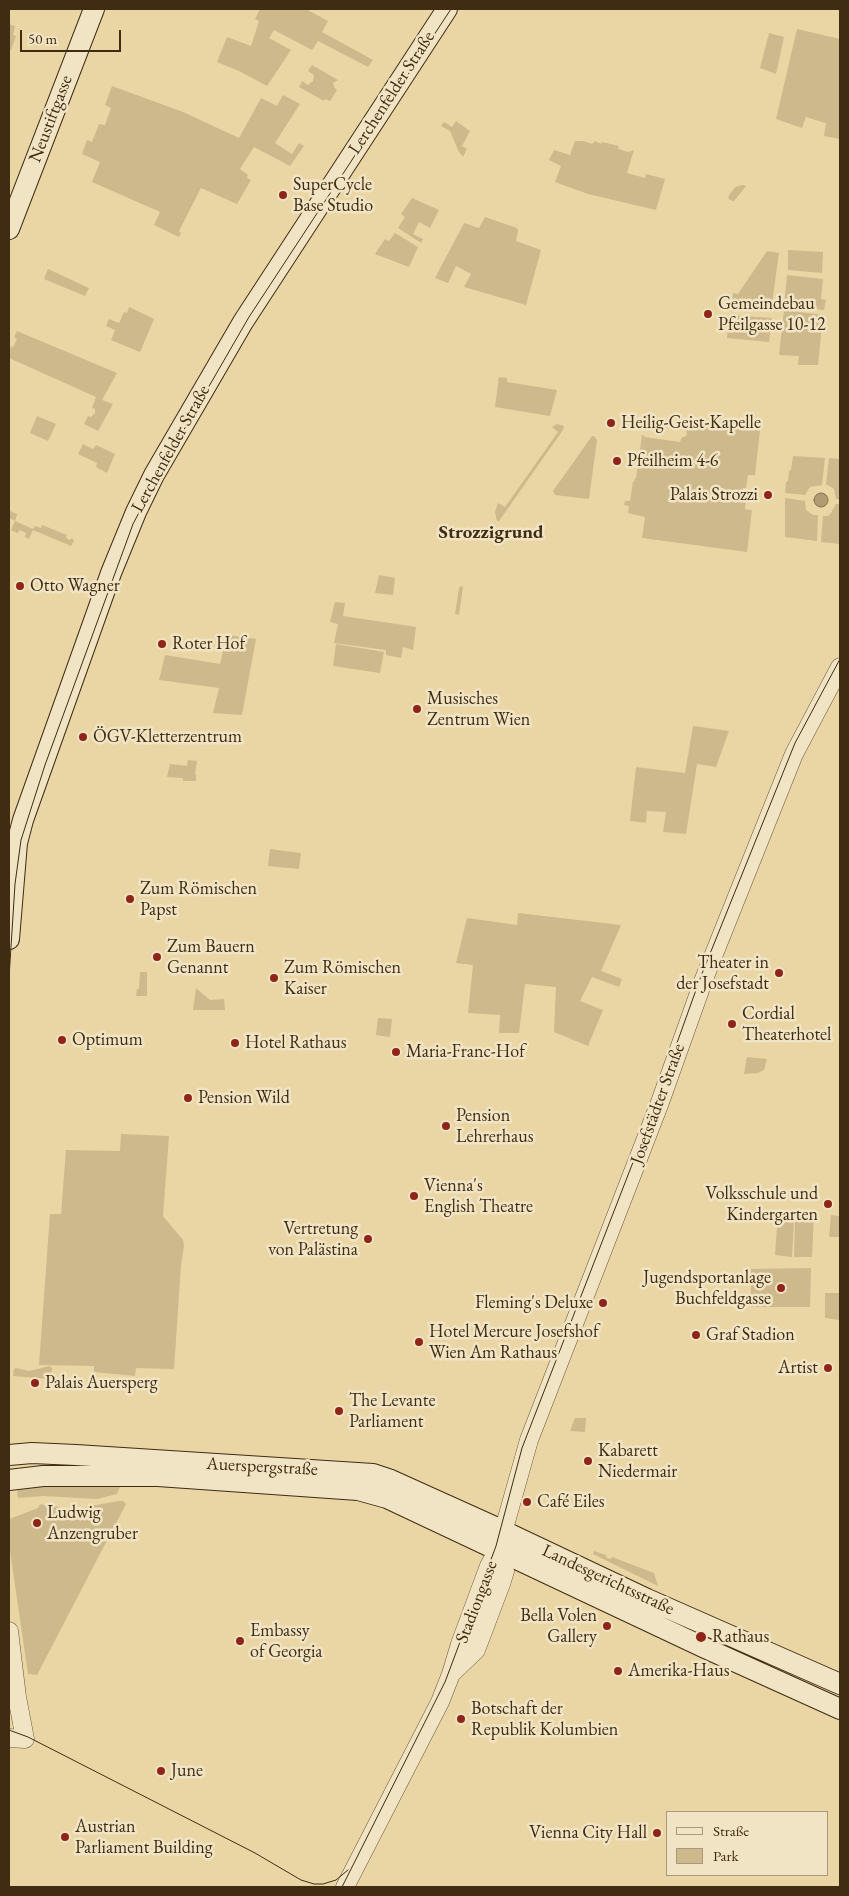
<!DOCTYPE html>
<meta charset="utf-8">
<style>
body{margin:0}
#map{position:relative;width:849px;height:1896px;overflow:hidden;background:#ead6a4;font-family:"EB Garamond",serif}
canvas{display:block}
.frame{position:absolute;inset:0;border:10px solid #3f2c13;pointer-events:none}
.legend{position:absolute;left:666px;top:1811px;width:162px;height:65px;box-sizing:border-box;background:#f1e4c4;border:1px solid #aa9a7d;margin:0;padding:6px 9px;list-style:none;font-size:15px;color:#3f2c13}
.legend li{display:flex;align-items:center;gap:10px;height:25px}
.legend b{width:25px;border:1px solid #aa9a7d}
.scale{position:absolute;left:20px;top:30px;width:101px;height:22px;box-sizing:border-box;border:2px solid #3f2c13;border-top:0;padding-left:6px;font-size:15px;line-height:18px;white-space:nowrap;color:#3f2c13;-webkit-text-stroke:4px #f1e4c4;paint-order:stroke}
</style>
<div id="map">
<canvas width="849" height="1896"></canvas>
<div class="frame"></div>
<ul class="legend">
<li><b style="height:6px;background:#f1e4c4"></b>Straße</li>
<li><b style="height:14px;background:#cdb98b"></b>Park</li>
</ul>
<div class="scale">50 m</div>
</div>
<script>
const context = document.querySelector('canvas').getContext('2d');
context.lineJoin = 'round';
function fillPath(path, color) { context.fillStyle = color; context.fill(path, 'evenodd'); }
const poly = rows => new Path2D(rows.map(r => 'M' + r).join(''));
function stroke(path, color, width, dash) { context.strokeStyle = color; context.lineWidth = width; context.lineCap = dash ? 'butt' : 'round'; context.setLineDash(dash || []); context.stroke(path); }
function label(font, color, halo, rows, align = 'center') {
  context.font = font + ' "EB Garamond",serif'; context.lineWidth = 5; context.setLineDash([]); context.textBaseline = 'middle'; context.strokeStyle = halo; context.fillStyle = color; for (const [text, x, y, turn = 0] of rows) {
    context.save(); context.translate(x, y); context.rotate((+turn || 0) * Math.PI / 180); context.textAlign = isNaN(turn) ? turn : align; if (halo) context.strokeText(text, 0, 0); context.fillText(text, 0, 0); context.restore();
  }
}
fillPath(poly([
 [260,9,306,9,328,21,322,32,373,60,368,67,318,41,312,50,274,30,269,38,291,50,267,86,239,71,217,62,227,37,251,46,259,21,255,19],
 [9,24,15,26,13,35,16,36,11,50,9,49],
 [797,29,840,39,840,139,824,136,826,123,809,118,806,117,802,128,776,119],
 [769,33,784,37,776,74,760,68],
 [312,65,338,80,333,83,334,87,337,90,330,101,325,99,324,101,299,87,302,81,308,85,313,81,314,75,308,71],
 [112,86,183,112,239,138,261,98,277,106,283,95,300,104,275,143,292,154,299,143,304,146,290,166,254,147,240,169,248,175,247,178,251,180,237,204,201,188,179,231,181,233,179,237,154,225,160,212,92,182,100,162,82,154,87,140,92,142,99,124,105,125,111,108,105,105],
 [456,121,470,131,462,146,467,149,463,157,459,152,450,131,441,126,444,122,452,127],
 [575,141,583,141,592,144,595,141,601,144,602,142,619,146,618,149,628,152,634,150,627,173,645,178,646,174,665,179,656,210,588,194,555,182,561,166,549,160,554,150,570,155],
 [743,185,746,186,734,201,730,200,728,197,735,187],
 [412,198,439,210,430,228,419,222,413,234,423,239,421,243,398,228,405,217,401,214],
 [485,217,517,228,518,231,516,241,541,250,526,305,464,287,471,274,456,266,448,283,435,278,464,223,479,228],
 [395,233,418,247,409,267,375,254,385,239,389,241],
 [788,250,823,252,822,273,788,270],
 [767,251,779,253,771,311,731,309,733,293,738,294],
 [48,269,89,288,85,296,44,279],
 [787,275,823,279,821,299,826,300,824,310,784,306],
 [129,307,154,319,140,352,111,340,115,330,106,326,109,319,119,323,124,312,127,313],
 [784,310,823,315,818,365,798,365,799,356,779,355],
 [729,315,772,318,769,342,727,338],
 [17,331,117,373,102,400,113,404,98,431,84,424,88,416,91,417,95,413,95,409,92,408,96,397,9,358,9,351,11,346,13,347,17,339,14,337],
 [499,377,507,378,507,382,557,390,550,416,495,407],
 [37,416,56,424,48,441,30,433],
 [701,423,760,430,755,475,748,475,746,488,743,488,743,495,746,495,745,509,752,510,747,552,642,538,645,517,628,513,629,506,624,505,625,501,630,501,633,482,636,478,642,435,644,435,644,437,680,442,682,437,685,437,687,434,686,431,683,430,683,426],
 [557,424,564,426,563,430,499,521,497,521,495,512,498,503,505,507,558,432,552,427],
 [592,436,594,436,597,440,589,499,555,495,553,491],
 [83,444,93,449,96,445,115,454,107,473,96,467,97,463,78,454],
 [793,456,825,458,822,485,810,487,805,495,785,493,786,482,788,481,789,471,791,470],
 [829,458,840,459,840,499,836,499,834,489,826,484],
 [785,498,805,501,806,510,813,515,818,515,817,541,785,537],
 [836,504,840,504,840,544,821,542,823,516,828,516,831,513],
 [10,511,17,514,15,521,33,529,35,526,41,528,42,525,67,535,66,538,70,540,72,538,74,541,71,546,33,530,29,539,25,537,26,533,20,530,17,533,11,530,15,521,9,518],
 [379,575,395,578,393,595,375,593],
 [461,586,463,587,459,615,455,614,459,588],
 [335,602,345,603,343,616,416,627,413,650,403,647,401,658,386,655,386,650,334,643,338,624,330,622],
 [227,635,256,639,242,715,213,713,219,688,159,680,165,655,220,664],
 [336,644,384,652,380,673,333,666],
 [693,726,729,731,716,767,697,764,686,834,663,832,666,812,647,811,646,823,630,821,636,767,685,773],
 [188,760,197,761,195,774,196,775,196,781,183,781,183,778,167,777,170,764,187,766],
 [270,849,301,853,299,869,268,866],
 [518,913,621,925,601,971,622,979,619,987,592,977,580,1001,603,1010,588,1046,554,1032,556,987,525,984,519,1033,499,1033,500,1015,468,1013,473,965,456,963,467,918,517,925],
 [140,972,147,972,147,996,136,996,137,989,139,989],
 [196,988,210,1000,224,999,225,1010,193,1010],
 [378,1018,392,1019,390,1037,376,1035],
 [747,1057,767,1059,764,1070,758,1073,744,1074],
 [121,1134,169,1136,163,1216,183,1240,184,1246,181,1266,174,1369,136,1368,135,1376,94,1372,94,1366,39,1365,50,1214,61,1214,66,1150,120,1151],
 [778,1213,792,1214,792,1217,794,1220,792,1257,775,1255],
 [798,1214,814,1215,812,1257,794,1257,795,1220],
 [831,1215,840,1216,840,1237,829,1237],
 [811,1268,810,1307,751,1307,751,1269],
 [825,1293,839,1293,840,1320,825,1318],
 [50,1366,52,1368,51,1379,13,1376,14,1369,16,1368,29,1371],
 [575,1418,586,1418,585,1432,570,1431],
 [37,1485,121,1485,117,1494,97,1499,44,1496,18,1498,17,1488],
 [119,1501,123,1501,126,1504,37,1675,28,1674,9,1544,9,1519,38,1508,40,1504,48,1506,49,1504,68,1510],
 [594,1551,606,1555,607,1558,611,1559,612,1557,654,1573,658,1586,593,1554]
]), '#cdb98b');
const water = poly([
 '814 500a7 7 0 1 1 14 0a7 7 0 1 1-14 0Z'
]);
fillPath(water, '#b09c73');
stroke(water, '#836f4d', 1);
const tertiary = poly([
 [9,1631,17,1697,25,1739,9,1738],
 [452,1673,476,1650,501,1584,505,1571,498,1550],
 [345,1887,440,1702,451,1674,460,1644,489,1566,498,1550,529,1440,659,1105,704,979,794,754,840,667]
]);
const secondary = poly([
 [9,229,94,9],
 [9,939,17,843,23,820,111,573,136,512,154,475,243,322,447,9],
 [9,1455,32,1453,76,1455,373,1474,391,1480,493,1526,647,1599,840,1684],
 [9,1480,43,1476,158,1476,358,1490,387,1498,703,1647,840,1709]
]);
stroke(tertiary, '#6a5637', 19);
stroke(secondary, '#3f2c13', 22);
stroke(tertiary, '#f1e4c4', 18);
stroke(secondary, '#f1e4c4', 20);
stroke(poly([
 [9,978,15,884,21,840,45,765,133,524,167,459,249,317,451,9],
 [9,1730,28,1737,212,1831,255,1853,301,1880,314,1884,323,1884,336,1880,348,1870],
 [342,1887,445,1682,496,1546,522,1448,649,1121,701,976,795,743,840,659]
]), '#3f2c13', 1);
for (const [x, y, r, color] of [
 [283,195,5,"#8f2418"],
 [708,314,5,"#8f2418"],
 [611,423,5,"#8f2418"],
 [617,461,5,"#8f2418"],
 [768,495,5,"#8f2418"],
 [20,586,5,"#8f2418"],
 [162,644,5,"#8f2418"],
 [417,709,5,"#8f2418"],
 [83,737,5,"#8f2418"],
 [130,899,5,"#8f2418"],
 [157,957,5,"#8f2418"],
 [779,973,5,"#8f2418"],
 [274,978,5,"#8f2418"],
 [732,1024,5,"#8f2418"],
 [62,1040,5,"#8f2418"],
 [235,1043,5,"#8f2418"],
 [396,1052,5,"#8f2418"],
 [188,1098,5,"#8f2418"],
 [446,1126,5,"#8f2418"],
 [414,1196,5,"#8f2418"],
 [828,1204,5,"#8f2418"],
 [368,1239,5,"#8f2418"],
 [781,1288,5,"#8f2418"],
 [603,1303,5,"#8f2418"],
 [696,1335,5,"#8f2418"],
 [419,1342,5,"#8f2418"],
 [828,1368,5,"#8f2418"],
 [35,1383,5,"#8f2418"],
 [339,1411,5,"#8f2418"],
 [588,1461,5,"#8f2418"],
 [527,1502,5,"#8f2418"],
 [37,1523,5,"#8f2418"],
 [607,1626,5,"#8f2418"],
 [701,1637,6,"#8f2418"],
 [240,1641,5,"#8f2418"],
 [618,1671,5,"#8f2418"],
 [461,1719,5,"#8f2418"],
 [161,1771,5,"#8f2418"],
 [657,1833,5,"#8f2418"],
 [65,1837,5,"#8f2418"]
]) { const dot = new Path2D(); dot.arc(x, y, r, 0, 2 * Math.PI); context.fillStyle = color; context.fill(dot); stroke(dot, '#f1e4c4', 2); }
label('18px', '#3f2c13', '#f1e4c4', [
 ["Lerchenfelder Straße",392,93,-57],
 ["Neustiftgasse",51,119,-69],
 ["Lerchenfelder Straße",171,449,-61],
 ["Josefstädter Straße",658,1104,-70],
 ["Auerspergstraße",262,1467,3],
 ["Landesgerichtsstraße",608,1580,25],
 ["Stadiongasse",477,1602,-69]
]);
label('18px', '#3f2c13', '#f1e4c4', [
 ["SuperCycle",293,185],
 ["Base Studio",293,206],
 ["Gemeindebau",718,304],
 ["Pfeilgasse 10-12",718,325],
 ["Heilig-Geist-Kapelle",621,423],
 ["Pfeilheim 4-6",627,461],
 ["Palais Strozzi",758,495,"right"],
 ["Otto Wagner",30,586],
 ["Roter Hof",172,644],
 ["Musisches",427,699],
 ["Zentrum Wien",427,720],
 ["ÖGV-Kletterzentrum",93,737],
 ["Zum Römischen",140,889],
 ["Papst",140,910],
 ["Zum Bauern",167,947],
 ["Genannt",167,968],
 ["Theater in",769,963,"right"],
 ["der Josefstadt",769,984,"right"],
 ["Zum Römischen",284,968],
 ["Kaiser",284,989],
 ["Cordial",742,1014],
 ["Theaterhotel",742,1035],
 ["Optimum",72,1040],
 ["Hotel Rathaus",245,1043],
 ["Maria-Franc-Hof",406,1052],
 ["Pension Wild",198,1098],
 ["Pension",456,1116],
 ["Lehrerhaus",456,1137],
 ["Vienna's",424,1186],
 ["English Theatre",424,1207],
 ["Volksschule und",818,1194,"right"],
 ["Kindergarten",818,1215,"right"],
 ["Vertretung",358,1229,"right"],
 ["von Palästina",358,1250,"right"],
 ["Jugendsportanlage",771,1278,"right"],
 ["Buchfeldgasse",771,1299,"right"],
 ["Fleming's Deluxe",593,1303,"right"],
 ["Hotel Mercure Josefshof",429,1332],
 ["Wien Am Rathaus",429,1353],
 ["Graf Stadion",706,1335],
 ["Artist",818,1368,"right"],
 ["Palais Auersperg",45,1383],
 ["The Levante",349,1401],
 ["Parliament",349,1422],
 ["Kabarett",598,1451],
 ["Niedermair",598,1472],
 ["Café Eiles",537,1502],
 ["Ludwig",47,1513],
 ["Anzengruber",47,1534],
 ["Bella Volen",597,1616,"right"],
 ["Gallery",597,1637,"right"],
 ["Embassy",250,1631],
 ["of Georgia",250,1652],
 ["Rathaus",712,1637],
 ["Amerika-Haus",628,1671],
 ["Botschaft der",471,1709],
 ["Republik Kolumbien",471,1730],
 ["June",171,1771],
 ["Austrian",75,1827],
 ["Parliament Building",75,1848],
 ["Vienna City Hall",647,1833,"right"]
], 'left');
label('bold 19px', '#3f2c13', '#f1e4c4', [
 ["Strozzigrund",491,533]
]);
</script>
